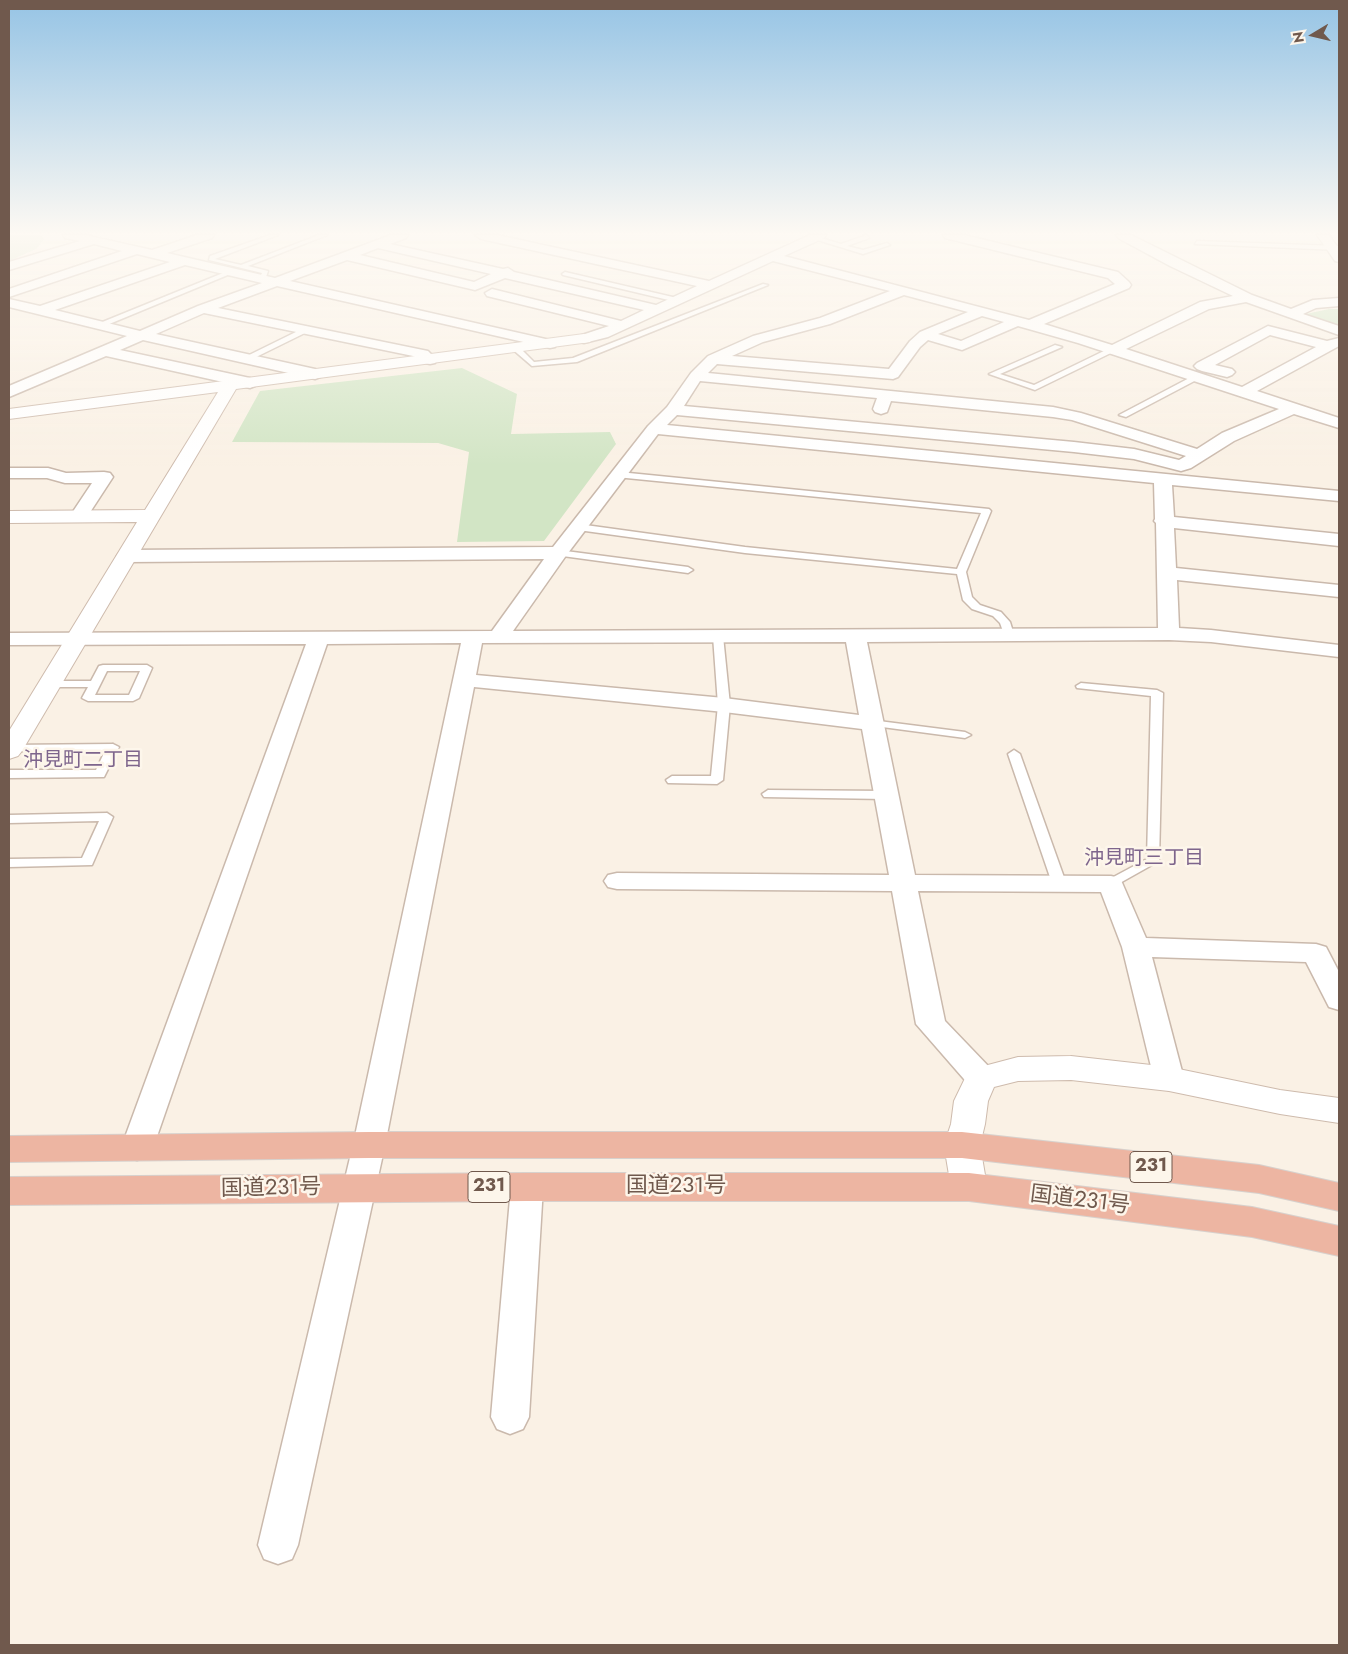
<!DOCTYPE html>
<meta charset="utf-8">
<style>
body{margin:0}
#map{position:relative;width:1348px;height:1654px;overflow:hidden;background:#faf1e5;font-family:Jost,sans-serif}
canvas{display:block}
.frame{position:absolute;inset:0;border:10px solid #70594d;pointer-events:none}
.north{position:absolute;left:1288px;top:10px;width:50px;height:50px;-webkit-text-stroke:4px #fdf6eb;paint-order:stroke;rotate:261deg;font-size:14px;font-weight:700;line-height:20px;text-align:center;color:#70594d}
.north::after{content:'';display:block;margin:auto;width:18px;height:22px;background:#70594d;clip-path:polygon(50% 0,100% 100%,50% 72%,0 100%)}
</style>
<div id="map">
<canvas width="1348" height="1654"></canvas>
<div class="frame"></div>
<div class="north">N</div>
</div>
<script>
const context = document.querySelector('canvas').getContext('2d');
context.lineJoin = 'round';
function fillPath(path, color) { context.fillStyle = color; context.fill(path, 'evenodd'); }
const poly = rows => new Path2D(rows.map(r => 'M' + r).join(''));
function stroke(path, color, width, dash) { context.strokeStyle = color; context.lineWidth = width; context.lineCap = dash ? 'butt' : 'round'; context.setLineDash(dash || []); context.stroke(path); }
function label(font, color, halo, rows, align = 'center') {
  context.font = font + ' Jost,"Noto Sans JP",sans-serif'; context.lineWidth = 5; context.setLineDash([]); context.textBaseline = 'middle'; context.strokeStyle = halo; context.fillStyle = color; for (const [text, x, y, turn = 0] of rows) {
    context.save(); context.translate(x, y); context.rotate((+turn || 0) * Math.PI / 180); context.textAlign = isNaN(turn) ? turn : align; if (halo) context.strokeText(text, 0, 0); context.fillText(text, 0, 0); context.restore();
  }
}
fillPath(poly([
 [9,235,41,235,44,240,36,249,9,261],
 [1329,309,1339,309,1339,328,1301,315],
 [462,368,517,394,511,434,610,432,616,444,544,541,457,542,469,452,438,443,232,442,260,391]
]), '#d2e5c5');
const lane = poly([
 [270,235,278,235,215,259,241,265,319,235,327,235,248,266,268,271,266,277,263,279,260,277,262,273,209,260,210,256,270,235],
 [867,235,869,238,847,246,863,250,887,243,890,245,863,254,811,238,814,236,841,244,867,235],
 [1197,241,1339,246,1339,250,1195,244,1197,241],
 [233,269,236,271,235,272,102,327,95,325,233,269],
 [565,272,677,298,680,300,677,302,563,275,562,274,565,272],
 [763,284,768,285,577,362,532,366,511,348,518,346,534,362,573,358,763,284],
 [304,328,311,330,248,361,241,359,304,328],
 [1055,345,1062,347,1000,374,1034,385,1110,348,1117,350,1035,390,989,374,1055,345],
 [1195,375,1202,377,1126,417,1119,415,1195,375],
 [619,472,989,509,991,511,966,572,972,597,980,605,1001,612,1010,622,1014,635,1009,638,1005,637,1000,623,993,616,972,609,963,600,957,574,745,553,578,530,573,527,578,524,745,547,957,569,981,513,616,477,616,473,619,472],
 [558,550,688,567,693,570,688,573,555,555,555,551,558,550],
 [718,633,723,636,730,705,723,780,717,784,668,783,666,780,672,776,711,776,718,705,713,636,718,633],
 [103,665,147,665,152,668,139,698,133,701,88,701,82,698,88,687,49,687,44,684,49,681,91,681,99,666,103,665],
 [107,671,140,671,129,695,95,695,107,671],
 [1081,683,1157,690,1163,693,1159,861,1111,888,1106,887,1104,884,1106,881,1147,859,1151,696,1077,688,1076,686,1081,683],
 [871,720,965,732,971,735,965,738,867,725,865,723,871,720],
 [113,744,119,747,104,777,9,778,9,770,96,770,105,751,9,751,9,745,113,744],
 [1014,750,1020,754,1066,883,1064,886,1059,887,1052,883,1008,754,1014,750],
 [768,790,885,791,891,795,885,799,764,797,762,794,768,790],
 [107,813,113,817,92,865,9,867,9,859,82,858,99,821,9,823,9,815,107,813]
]);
const street = poly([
 [63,235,85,235,152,250,197,235,214,235,212,238,167,253,275,278,391,235,408,235,406,238,390,244,503,269,508,268,514,272,656,305,697,286,481,239,475,235,497,235,709,281,810,235,826,235,824,238,784,256,1029,320,1115,284,1108,278,945,238,943,235,964,235,1118,272,1129,282,1131,285,1129,288,1044,324,1112,345,1200,302,1233,296,1170,266,1118,238,1116,235,1131,235,1252,295,1291,309,1313,300,1339,298,1339,306,1316,308,1303,314,1339,326,1339,335,1246,302,1209,309,1126,349,1242,387,1316,347,1270,335,1215,365,1232,369,1235,372,1232,375,1227,377,1202,371,1197,369,1194,366,1197,363,1268,326,1327,341,1339,338,1339,346,1257,391,1339,418,1339,428,1294,414,1234,441,1191,468,1181,471,1134,459,1074,452,677,415,667,425,1339,491,1339,501,1172,485,1174,517,1339,534,1339,546,1174,528,1176,568,1339,585,1339,597,1177,580,1179,628,1211,630,1339,645,1339,657,1211,642,1169,640,867,642,915,875,1111,876,1120,878,1146,938,1316,944,1326,947,1339,972,1339,1010,1329,1007,1306,962,1152,957,1184,1079,1180,1087,1169,1090,1158,1087,1154,1079,1122,947,1101,892,918,891,945,1021,992,1070,996,1078,992,1086,981,1089,970,1086,916,1024,892,891,617,889,608,887,604,881,608,875,617,873,889,875,862,729,724,712,474,687,385,1145,298,1545,292,1559,278,1564,264,1559,258,1545,353,1145,461,643,327,644,153,1148,148,1156,137,1160,126,1156,121,1148,306,644,9,645,9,633,492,631,544,559,127,562,120,560,117,556,120,552,127,550,553,547,648,426,667,407,691,373,708,356,753,336,820,318,890,291,773,261,608,337,584,343,579,342,577,339,579,336,609,326,487,296,485,293,492,289,621,321,644,310,505,278,475,290,347,260,290,281,550,340,555,341,557,344,555,347,550,348,277,286,218,308,423,350,428,351,437,360,435,363,430,364,425,363,418,357,204,313,156,334,315,369,320,371,323,374,320,377,315,379,143,340,120,350,250,378,255,380,258,383,255,386,250,388,106,356,9,397,9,386,127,336,9,307,9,299,40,306,170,262,137,254,9,297,9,289,122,251,94,244,9,270,9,262,80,241,65,238,63,235],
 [378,248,491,274,474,282,360,255,378,248],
 [185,265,262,283,198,306,140,331,55,310,185,265],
 [904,295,968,312,920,332,910,341,889,369,732,356,763,342,830,324,904,295],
 [982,316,1004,322,961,341,938,334,982,316],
 [1018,326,1078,343,1279,409,1222,433,1197,449,1081,413,1053,407,708,373,717,364,893,379,898,377,920,347,928,340,962,350,1018,326],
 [700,381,877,398,873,409,875,412,881,414,887,412,891,401,1053,417,1072,420,1186,456,1179,460,1134,449,1074,442,684,406,700,381],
 [658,434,1154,483,1155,519,1154,521,1156,523,1158,628,513,631,565,557,658,434],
 [846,642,859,715,724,698,476,675,482,643,846,642],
 [1317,235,1329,235,1339,249,1339,262,1335,261,1317,235],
 [9,468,48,468,66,473,104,472,110,473,113,477,85,520,79,521,73,520,70,516,92,483,65,483,47,478,9,478,9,468],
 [527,1174,539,1178,543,1187,529,1417,523,1429,510,1434,497,1429,491,1417,511,1187,515,1178,527,1174]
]);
const secondary = poly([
 [584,334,590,336,592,339,590,342,236,389,22,751,18,756,9,759,9,731,137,522,9,523,9,511,145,510,218,392,9,419,9,409,584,334],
 [1071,1056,1169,1067,1280,1090,1339,1098,1339,1123,1280,1114,1169,1091,1071,1080,1018,1081,994,1087,988,1101,985,1124,980,1145,987,1187,982,1197,969,1201,956,1197,951,1187,944,1145,951,1124,954,1101,969,1070,1018,1057,1071,1056]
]);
const highway = poly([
 [369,1132,962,1132,1259,1165,1339,1183,1339,1211,1259,1193,962,1158,369,1158,9,1162,9,1136,369,1132],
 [527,1173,969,1173,1252,1207,1339,1226,1339,1256,1252,1237,969,1201,527,1201,9,1205,9,1177,527,1173]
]);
stroke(lane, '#cab9ac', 3);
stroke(street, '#cab9ac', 3);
stroke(secondary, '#cebbad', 2);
stroke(highway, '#d7d1cd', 2);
fillPath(lane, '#fff');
fillPath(street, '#fff');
fillPath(secondary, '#fff');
fillPath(highway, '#edb5a2');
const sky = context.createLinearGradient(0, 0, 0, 466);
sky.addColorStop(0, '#96c4e5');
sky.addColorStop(0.5, '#fdf9f3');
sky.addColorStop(1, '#fdf9f300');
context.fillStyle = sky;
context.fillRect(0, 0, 1348, 466);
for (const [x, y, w] of [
 [1151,1167,42],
 [489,1187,42]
]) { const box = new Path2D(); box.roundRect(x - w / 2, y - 15.5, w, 31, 4); context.fillStyle = '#fdf6eb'; context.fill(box); stroke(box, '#70594d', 1); }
label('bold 18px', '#70594d', null, [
 ["231",1151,1167],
 ["231",489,1187]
]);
label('20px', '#7e658c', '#fdf6eb', [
 ["沖見町二丁目",83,761],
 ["沖見町三丁目",1144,859]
]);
label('22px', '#70594d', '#fdf6eb', [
 ["国道231号",676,1187],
 ["国道231号",271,1189,-1],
 ["国道231号",1080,1201,7]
]);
</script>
